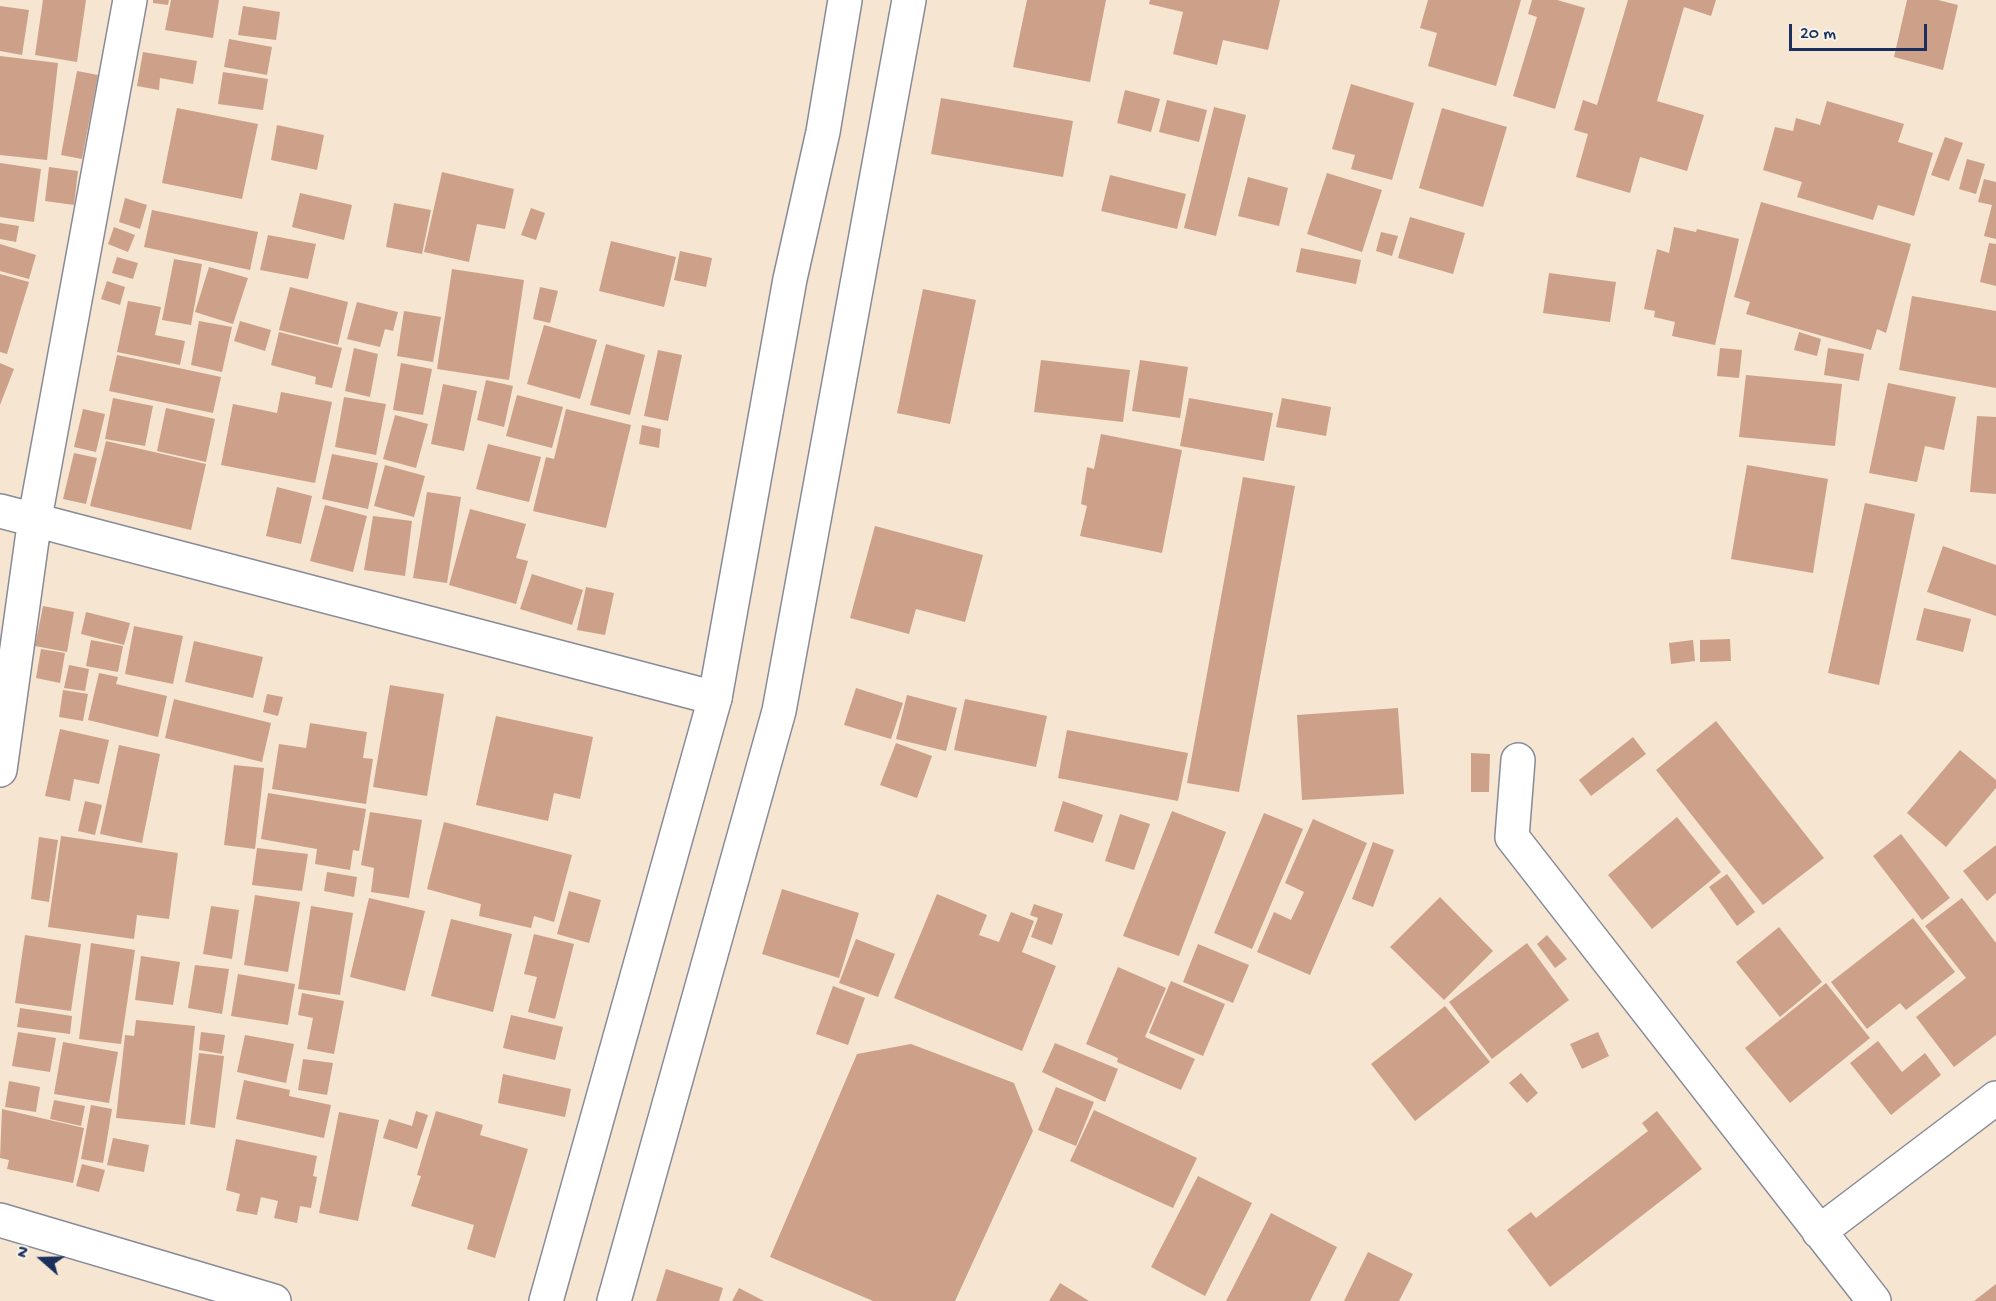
<!DOCTYPE html>
<style>
body{margin:0}
#map{position:relative;width:1996px;height:1301px;overflow:hidden;background:#f5e5d1;font-family:"Gochi Hand",sans-serif}
canvas{display:block}
.north{position:absolute;left:12px;top:1229px;width:60px;height:60px;-webkit-text-stroke:4px #f7f3e8;paint-order:stroke;rotate:290deg;font-size:16px;font-weight:700;line-height:24px;text-align:center;color:#1b2f5e}
.north::after{content:'';display:block;margin:auto;width:21px;height:27px;background:#1b2f5e;clip-path:polygon(50% 0,100% 100%,50% 72%,0 100%)}
.scale{position:absolute;left:1789px;top:24px;width:138px;height:27px;box-sizing:border-box;border:3px solid #1b2f5e;border-top:0;padding-left:8px;font-size:18px;line-height:21px;white-space:nowrap;color:#1b2f5e;-webkit-text-stroke:4px #f7f3e8;paint-order:stroke}
</style>
<div id="map">
<canvas width="1996" height="1301"></canvas>
<div class="north">N</div>
<div class="scale">20 m</div>
</div>
<script>
const context = document.querySelector('canvas').getContext('2d');
context.lineJoin = 'round';
function fillPath(path, color) { context.fillStyle = color; context.fill(path, 'evenodd'); }
const poly = rows => new Path2D(rows.map(r => 'M' + r).join(''));
function stroke(path, color, width, dash) { context.strokeStyle = color; context.lineWidth = width; context.lineCap = dash ? 'butt' : 'round'; context.setLineDash(dash || []); context.stroke(path); }
fillPath(poly([
 [43,0,86,0,77,62,35,55],
 [153,0,169,0,168,5,153,3],
 [171,0,219,0,213,38,165,30],
 [1027,0,1106,0,1090,82,1013,67],
 [1150,0,1280,0,1268,50,1223,40,1217,65,1173,54,1183,12,1149,4],
 [1428,0,1521,0,1496,86,1428,66,1437,33,1420,28],
 [1532,0,1557,0,1585,8,1555,109,1513,96,1537,17,1528,14],
 [1628,0,1716,0,1711,16,1684,7,1657,101,1704,115,1687,171,1640,157,1630,193,1576,177,1588,134,1574,130,1583,100,1597,105],
 [1907,0,1938,0,1958,5,1943,70,1894,57],
 [0,6,29,10,22,55,0,51],
 [243,6,280,12,276,40,238,35],
 [229,39,272,47,267,75,224,67],
 [143,52,197,61,193,84,160,78,159,90,137,86],
 [0,56,58,63,47,160,0,155],
 [77,71,98,75,82,159,61,155],
 [223,72,268,79,263,110,218,104],
 [1351,84,1414,103,1392,180,1351,169,1355,155,1332,149],
 [1125,90,1160,99,1151,132,1117,123],
 [941,98,1073,121,1063,177,931,154],
 [1167,100,1207,110,1199,142,1159,132],
 [1827,101,1904,124,1898,142,1933,153,1914,216,1878,205,1873,220,1797,197,1802,182,1763,170,1775,127,1793,131,1796,118,1820,125],
 [1214,107,1246,115,1216,236,1184,228],
 [177,108,258,124,242,199,162,183],
 [1442,108,1507,127,1483,207,1419,188],
 [277,125,324,135,317,170,271,160],
 [1945,137,1963,143,1949,181,1931,175],
 [1967,159,1985,164,1976,194,1959,189],
 [0,163,41,169,34,222,0,217],
 [49,167,78,171,74,205,45,201],
 [442,172,514,189,505,229,477,224,469,262,424,252],
 [1327,173,1382,190,1362,252,1307,234],
 [1110,175,1186,194,1177,229,1101,211],
 [1248,177,1288,188,1279,226,1238,216],
 [1984,179,1996,182,1996,239,1984,236,1992,205,1978,202],
 [300,193,352,205,344,240,292,227],
 [125,198,147,205,140,229,119,222],
 [1761,202,1911,244,1886,333,1877,329,1871,350,1746,314,1750,302,1734,297],
 [394,203,431,210,422,254,386,247],
 [531,208,545,213,536,240,521,235],
 [152,210,258,232,250,270,144,247],
 [1410,217,1465,233,1453,274,1398,258],
 [0,223,19,226,16,242,0,239],
 [114,227,135,235,128,252,108,244],
 [1674,227,1696,232,1697,229,1739,239,1715,345,1672,336,1675,322,1654,317,1655,311,1644,309,1657,249,1669,253],
 [1381,232,1398,236,1392,256,1376,251],
 [268,235,316,244,308,279,260,270],
 [611,241,676,257,664,307,599,291],
 [1989,243,1996,244,1996,286,1980,282],
 [0,244,36,255,29,279,0,271],
 [1301,248,1361,260,1356,284,1296,272],
 [680,251,712,258,706,287,674,280],
 [117,257,138,263,133,279,112,273],
 [174,259,202,264,191,325,162,320],
 [209,267,248,278,233,324,195,312],
 [452,269,524,280,509,380,437,369],
 [1549,273,1616,282,1610,322,1543,313],
 [0,274,29,282,7,354,0,352],
 [107,281,125,287,120,305,101,299],
 [290,287,348,302,338,345,279,330],
 [540,287,558,291,550,323,533,319],
 [923,289,976,300,950,424,897,413],
 [1912,296,1996,311,1996,388,1899,370],
 [128,301,161,307,155,335,185,341,180,365,117,352],
 [357,302,398,312,393,331,385,329,380,347,347,339],
 [404,311,441,317,433,362,397,356],
 [199,321,232,327,222,372,191,365],
 [240,321,271,330,265,351,234,341],
 [544,325,597,340,580,399,527,384],
 [279,332,342,348,332,388,315,384,316,377,271,365],
 [1799,332,1821,339,1817,356,1794,350],
 [606,344,645,355,630,415,590,405],
 [354,348,378,354,370,397,345,391],
 [1720,348,1742,350,1739,378,1717,376],
 [1828,348,1864,354,1859,381,1824,375],
 [658,350,682,355,668,421,644,416],
 [117,355,221,377,213,413,109,391],
 [1041,360,1130,370,1123,422,1034,412],
 [1140,360,1188,367,1180,418,1132,411],
 [0,363,14,369,0,405],
 [401,363,432,369,423,415,393,410],
 [1746,375,1842,384,1835,446,1739,437],
 [486,380,513,386,504,427,477,420],
 [1888,383,1956,397,1944,450,1925,446,1917,482,1869,473],
 [443,384,477,391,464,451,431,444],
 [281,392,332,402,315,483,221,465,233,404,277,413],
 [517,395,563,407,552,448,506,436],
 [344,397,386,404,376,455,335,447],
 [113,398,153,406,145,446,105,439],
 [1189,398,1273,413,1264,461,1180,446],
 [1282,398,1331,407,1326,436,1276,427],
 [166,408,215,419,206,462,157,451],
 [83,409,105,414,96,452,74,447],
 [566,409,631,425,606,528,533,511,546,457,554,459],
 [395,415,428,424,416,468,383,459],
 [1977,416,1996,417,1996,494,1970,492],
 [642,425,661,429,659,448,639,444],
 [1101,434,1182,450,1162,553,1080,536,1087,506,1081,504,1087,467,1094,469],
 [106,441,206,464,191,530,90,506],
 [488,444,541,457,529,502,476,489],
 [74,453,97,458,86,504,63,499],
 [332,454,378,463,368,509,322,499],
 [385,465,425,476,414,517,374,506],
 [1747,465,1828,479,1813,573,1731,559],
 [1243,477,1295,486,1239,792,1187,783],
 [277,487,312,496,301,544,266,536],
 [427,492,461,497,447,583,413,578],
 [1865,503,1915,514,1879,685,1828,673],
 [325,505,367,516,353,572,310,561],
 [470,509,526,524,516,558,528,561,516,604,449,585],
 [373,516,412,521,405,576,364,570],
 [875,526,983,555,965,622,916,609,909,634,850,618],
 [1943,546,1996,565,1996,616,1927,592],
 [532,574,583,590,572,625,520,609],
 [586,587,614,593,605,635,577,630],
 [43,606,74,612,67,652,35,646],
 [1924,608,1971,619,1963,652,1916,640],
 [86,612,130,623,124,645,81,634],
 [134,626,183,636,173,684,125,674],
 [1730,639,1731,661,1700,662,1700,640],
 [91,640,123,646,118,672,86,666],
 [1693,640,1695,661,1671,664,1669,643],
 [194,641,263,657,253,698,185,682],
 [41,649,65,653,60,683,36,678],
 [69,665,89,669,85,691,64,688],
 [99,673,118,677,116,684,167,696,158,737,88,720],
 [390,685,444,694,427,796,373,787],
 [856,688,903,703,891,739,844,725],
 [63,690,88,694,83,721,59,717],
 [267,694,283,697,278,716,263,712],
 [907,695,957,708,946,751,896,739],
 [174,699,271,723,262,762,165,738],
 [965,699,1047,716,1036,767,954,750],
 [1398,708,1404,794,1302,800,1297,715],
 [496,716,593,737,580,799,554,793,548,821,476,805],
 [1716,721,1824,858,1763,905,1656,770],
 [310,723,367,732,363,758,373,759,366,804,272,789,279,744,306,748],
 [60,729,109,740,99,784,74,779,70,801,45,796],
 [1067,730,1188,753,1178,801,1058,778],
 [1633,737,1646,754,1591,796,1579,780],
 [896,743,932,756,917,798,880,785],
 [119,745,160,754,142,843,100,834],
 [1960,750,1996,780,1996,788,1946,847,1907,813],
 [1471,753,1490,754,1489,792,1471,792],
 [234,765,264,768,255,849,224,845],
 [268,793,366,809,359,851,353,850,350,870,315,864,317,849,261,839],
 [85,801,102,805,95,835,78,831],
 [1063,801,1103,815,1093,843,1054,831],
 [1172,811,1226,832,1179,956,1123,936],
 [370,812,422,820,409,898,371,892,374,868,361,865],
 [1264,813,1303,829,1252,949,1214,933],
 [1120,814,1150,824,1134,870,1105,861],
 [1677,817,1721,872,1652,929,1608,875],
 [1313,819,1367,843,1310,975,1257,952,1274,912,1291,920,1304,892,1285,883],
 [444,822,572,855,554,922,534,916,531,928,479,916,481,904,427,889],
 [1901,834,1950,898,1922,920,1873,856],
 [61,836,178,853,169,919,137,915,134,939,48,927],
 [39,837,58,840,49,902,31,899],
 [1373,842,1394,850,1373,907,1352,899],
 [1996,845,1996,893,1987,901,1963,871],
 [257,848,308,854,302,891,252,885],
 [327,872,357,877,354,897,324,891],
 [1727,874,1755,912,1737,926,1709,887],
 [782,889,859,913,839,978,762,954],
 [569,891,601,900,589,943,557,934],
 [937,894,987,915,979,935,999,942,1011,912,1034,921,1022,952,1056,966,1022,1051,894,998],
 [255,895,300,902,288,972,244,965],
 [1440,897,1493,951,1444,1000,1390,947],
 [369,898,425,911,405,991,350,977],
 [1962,898,1996,943,1996,1035,1954,1067,1916,1017,1966,978,1925,926],
 [1034,904,1063,914,1052,945,1031,937,1038,918,1030,915],
 [211,906,239,910,232,959,203,954],
 [311,906,353,913,340,995,298,989],
 [1913,918,1955,972,1906,1010,1900,1003,1867,1029,1831,982],
 [451,919,512,934,493,1012,431,996],
 [1779,927,1822,982,1780,1017,1736,962],
 [534,934,574,944,555,1019,528,1012,537,977,524,974],
 [25,935,81,944,71,1011,15,1003],
 [1547,935,1567,959,1555,968,1537,944],
 [856,939,895,954,878,997,839,983],
 [91,943,135,950,121,1044,79,1039],
 [1527,943,1569,1000,1492,1059,1449,1002],
 [1198,944,1249,965,1233,1003,1183,982],
 [141,956,180,962,173,1005,135,1000],
 [195,965,229,969,222,1014,188,1008],
 [1118,967,1166,988,1145,1037,1195,1059,1181,1090,1117,1062,1118,1058,1086,1044],
 [238,974,295,984,288,1025,231,1016],
 [1171,981,1225,1004,1203,1056,1149,1033],
 [1826,983,1870,1038,1790,1103,1745,1048],
 [833,986,865,998,848,1045,816,1034],
 [302,993,344,1001,334,1054,307,1049,313,1018,298,1015],
 [1445,1006,1490,1062,1415,1121,1371,1064],
 [20,1008,72,1016,70,1034,17,1027],
 [511,1015,563,1027,555,1060,503,1048],
 [136,1020,195,1026,185,1125,116,1118,125,1035,134,1036],
 [18,1032,56,1038,50,1072,12,1066],
 [201,1032,225,1035,222,1054,199,1050],
 [1598,1032,1609,1056,1582,1069,1570,1044],
 [245,1035,294,1044,286,1083,237,1072],
 [1878,1041,1902,1072,1925,1053,1941,1075,1891,1115,1850,1063],
 [63,1042,118,1052,109,1103,54,1094],
 [1055,1043,1118,1069,1105,1102,1042,1072],
 [911,1044,1014,1083,1033,1131,955,1301,873,1301,770,1257,857,1054],
 [199,1053,224,1056,215,1128,190,1124],
 [303,1059,333,1063,327,1095,298,1090],
 [1521,1073,1538,1093,1527,1103,1509,1083],
 [503,1074,571,1089,565,1117,498,1103],
 [244,1080,290,1090,289,1096,331,1105,324,1138,236,1119],
 [9,1081,40,1087,36,1112,5,1107],
 [1056,1087,1094,1102,1076,1146,1038,1130],
 [54,1100,85,1106,81,1126,50,1119],
 [91,1105,112,1109,103,1163,81,1159],
 [2,1109,84,1128,73,1183,7,1169,9,1160,0,1158],
 [1094,1110,1197,1158,1173,1208,1070,1161],
 [416,1111,428,1115,417,1149,383,1138,389,1119,412,1126],
 [436,1111,483,1125,480,1135,528,1149,495,1258,467,1249,474,1225,411,1206,421,1176,417,1175],
 [1657,1111,1702,1169,1550,1287,1507,1230,1531,1212,1536,1218,1648,1131,1642,1123],
 [339,1112,379,1120,358,1221,319,1213],
 [113,1138,149,1145,144,1172,107,1165],
 [236,1139,317,1156,313,1176,317,1177,311,1208,300,1206,297,1223,274,1218,278,1201,261,1197,257,1215,236,1211,240,1194,226,1190],
 [82,1164,105,1170,99,1192,76,1186],
 [1198,1176,1252,1203,1205,1296,1151,1267],
 [1271,1213,1337,1247,1310,1301,1226,1301],
 [1368,1252,1413,1274,1399,1301,1344,1301],
 [666,1269,723,1288,719,1301,656,1301],
 [1060,1283,1089,1301,1049,1301],
 [1996,1284,1996,1301,1974,1301],
 [739,1288,764,1301,732,1301]
]), '#cda189');
const minor = poly([
 [0,511,715,698],
 [1518,760,1512,837,1874,1301],
 [0,770,35,518,130,0],
 [1819,1232,1996,1098]
]);
const major = poly([
 [0,1220,274,1301],
 [546,1301,715,698,790,279,823,132,845,0],
 [614,1301,779,711,909,0]
]);
stroke(minor, '#888a98', 36);
stroke(major, '#888a98', 36);
stroke(minor, '#fff', 33);
stroke(major, '#fff', 33);
</script>
